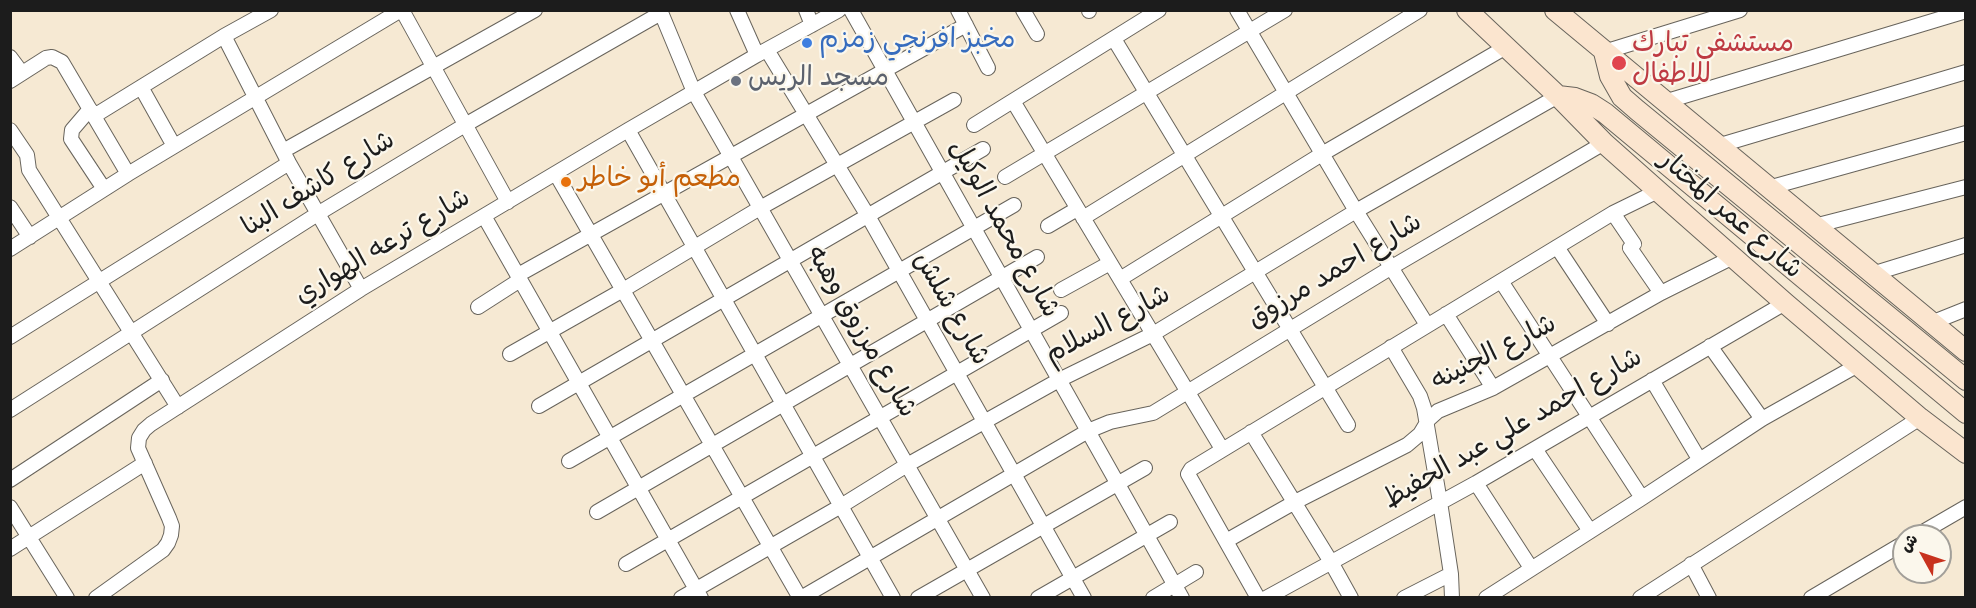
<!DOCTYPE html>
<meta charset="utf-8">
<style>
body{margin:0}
#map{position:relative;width:1976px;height:608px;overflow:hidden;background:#f6e9d3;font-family:"Indie Flower","Playpen Sans Arabic",sans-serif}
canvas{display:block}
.frame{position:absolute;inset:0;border:12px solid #1c1c1c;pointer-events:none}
.north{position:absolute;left:1892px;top:524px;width:60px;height:60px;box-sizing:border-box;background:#fbf7ec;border:2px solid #a29f99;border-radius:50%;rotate:310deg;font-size:16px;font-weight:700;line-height:24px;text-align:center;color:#1c1c1c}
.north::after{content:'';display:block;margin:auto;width:21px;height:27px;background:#c8321e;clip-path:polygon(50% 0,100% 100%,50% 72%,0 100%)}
</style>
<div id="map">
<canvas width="1976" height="608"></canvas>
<div class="frame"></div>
<div class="north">ش</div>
</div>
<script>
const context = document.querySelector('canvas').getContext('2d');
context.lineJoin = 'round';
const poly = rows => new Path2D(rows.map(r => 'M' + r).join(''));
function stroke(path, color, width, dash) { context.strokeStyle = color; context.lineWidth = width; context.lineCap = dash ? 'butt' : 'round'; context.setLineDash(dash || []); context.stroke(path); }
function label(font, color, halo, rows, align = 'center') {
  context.font = font + ' "Indie Flower","Playpen Sans Arabic",sans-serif'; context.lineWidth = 4.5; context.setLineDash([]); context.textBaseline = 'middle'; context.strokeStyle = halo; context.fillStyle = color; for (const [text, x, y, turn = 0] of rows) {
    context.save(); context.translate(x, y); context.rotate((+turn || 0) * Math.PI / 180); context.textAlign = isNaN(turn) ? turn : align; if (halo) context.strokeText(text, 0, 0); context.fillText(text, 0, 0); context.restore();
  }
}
const street = poly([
 [402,10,508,202],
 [660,10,694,92,983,598],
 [737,10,757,55],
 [806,10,812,25],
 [851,10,1182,598],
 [958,10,988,68],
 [1023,10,1037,34],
 [1089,10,1089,11],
 [1237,10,1356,211,1427,325],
 [224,36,289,163,361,289],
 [1114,39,1348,425],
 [767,50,868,216,1084,598],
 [1604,52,1740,10],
 [10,57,22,73],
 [10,81,46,58,52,57,62,62,128,174],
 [141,87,174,146],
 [1013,101,1222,449],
 [1664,102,1966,11],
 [90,109,72,130,71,139,104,189],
 [94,116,224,36,271,10],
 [974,125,1159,10],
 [10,130,27,155,29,170,178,407],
 [628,130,893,598],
 [1717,146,1966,72],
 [283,151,535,10],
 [556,174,800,598],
 [1005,177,1285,10],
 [1768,188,1966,133],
 [10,207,30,237],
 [1613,213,1634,244,1630,248,1661,293],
 [484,216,701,598],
 [1083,218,1420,10],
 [1048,226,1077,209],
 [1814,226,1966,187],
 [1557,247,1608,324],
 [10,249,128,174,401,10],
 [1872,274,1966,245],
 [518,275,966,25],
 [1120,279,1322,154,1506,47],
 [1501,281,1642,498],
 [1061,290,1110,263],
 [478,307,520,280],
 [1446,314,1493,388],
 [1931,323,1966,309],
 [10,337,289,163],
 [1710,346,1762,419],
 [1391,347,1420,396,1424,408,1440,502,1451,574,1452,598],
 [510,354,623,290,760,208,954,100],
 [1652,380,1699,459],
 [539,406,983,149],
 [10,410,319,213,465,125,661,13],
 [1251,432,1331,562,1351,598],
 [1535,449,1590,531],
 [569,461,1014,205],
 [10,480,162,380],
 [1476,483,1531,568],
 [10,507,67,598],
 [597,512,1037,257],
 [1916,536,1966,507],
 [1226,541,1295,502,1407,445,1420,434,1429,419,1438,411,1493,388,1661,293,1733,257],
 [10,549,145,463],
 [626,564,1061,313],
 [1691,564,1709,598],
 [96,598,163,550,168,543,171,535,172,526,169,518,138,448,139,438,144,430,151,424,361,289,628,130,757,55,839,10],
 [681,598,841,506,907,465,1059,380,1153,334,1356,211,1558,96],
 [801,598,1088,431,1110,422,1153,413,1392,267,1604,143],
 [918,598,1145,468],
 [1038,598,1170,522],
 [1153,598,1196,572],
 [1258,598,1188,474,1191,469,1613,213,1658,191],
 [1266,598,1476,483,1785,303],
 [1404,598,1451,574],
 [1486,598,1642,498,1762,419,1858,365],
 [1640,598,1920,418],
 [1811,598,1904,543]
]);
const secondary = poly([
 [1467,10,1558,96,1604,143,1658,191,1785,303,1920,418,1966,453],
 [1555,10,1966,351],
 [1604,52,1610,76,1622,97,1637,110,1966,380],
 [1558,96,1575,98,1591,104,1605,113,1966,413]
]);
stroke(street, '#68645c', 16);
stroke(secondary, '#68645c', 22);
stroke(street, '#fff', 14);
stroke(secondary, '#fbe5cf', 20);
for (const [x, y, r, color] of [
 [807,43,6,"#3f7fe0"],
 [1619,63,8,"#e0444e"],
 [736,81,6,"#6b7280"],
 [566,182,6,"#e8710a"]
]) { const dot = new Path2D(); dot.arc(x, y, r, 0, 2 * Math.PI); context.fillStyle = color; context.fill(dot); stroke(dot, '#fbf7ec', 2); }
label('27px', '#366cbe', '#fbf7ec', [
 ["مخبز افرنجي زمزم",819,43]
], 'left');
label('27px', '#be3a42', '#fbf7ec', [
 ["مستشفى تبارك",1632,47],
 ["للاطفال",1632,78]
], 'left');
label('27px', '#5b616d', '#fbf7ec', [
 ["مسجد الريس",748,81]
], 'left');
label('27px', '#c56008', '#fbf7ec', [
 ["مطعم أبو خاطر",578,182]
], 'left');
label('27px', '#1c1c1c', '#fbf7ec', [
 ["شارع كاشف البنا",320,186,-32],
 ["شارع عمر المختار",1729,217,41],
 ["شارع محمد الوكيل",1002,230,61],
 ["شارع ترعه الهواري",384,249,-31],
 ["شارع احمد مرزوق",1336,273,-31],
 ["شارع شلش",949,310,60],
 ["شارع السلام",1109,327,-28],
 ["شارع مرزوق وهبه",859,333,60],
 ["شارع الجنينه",1495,355,-27],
 ["شارع احمد علي عبد الحفيظ",1514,431,-30]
]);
</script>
